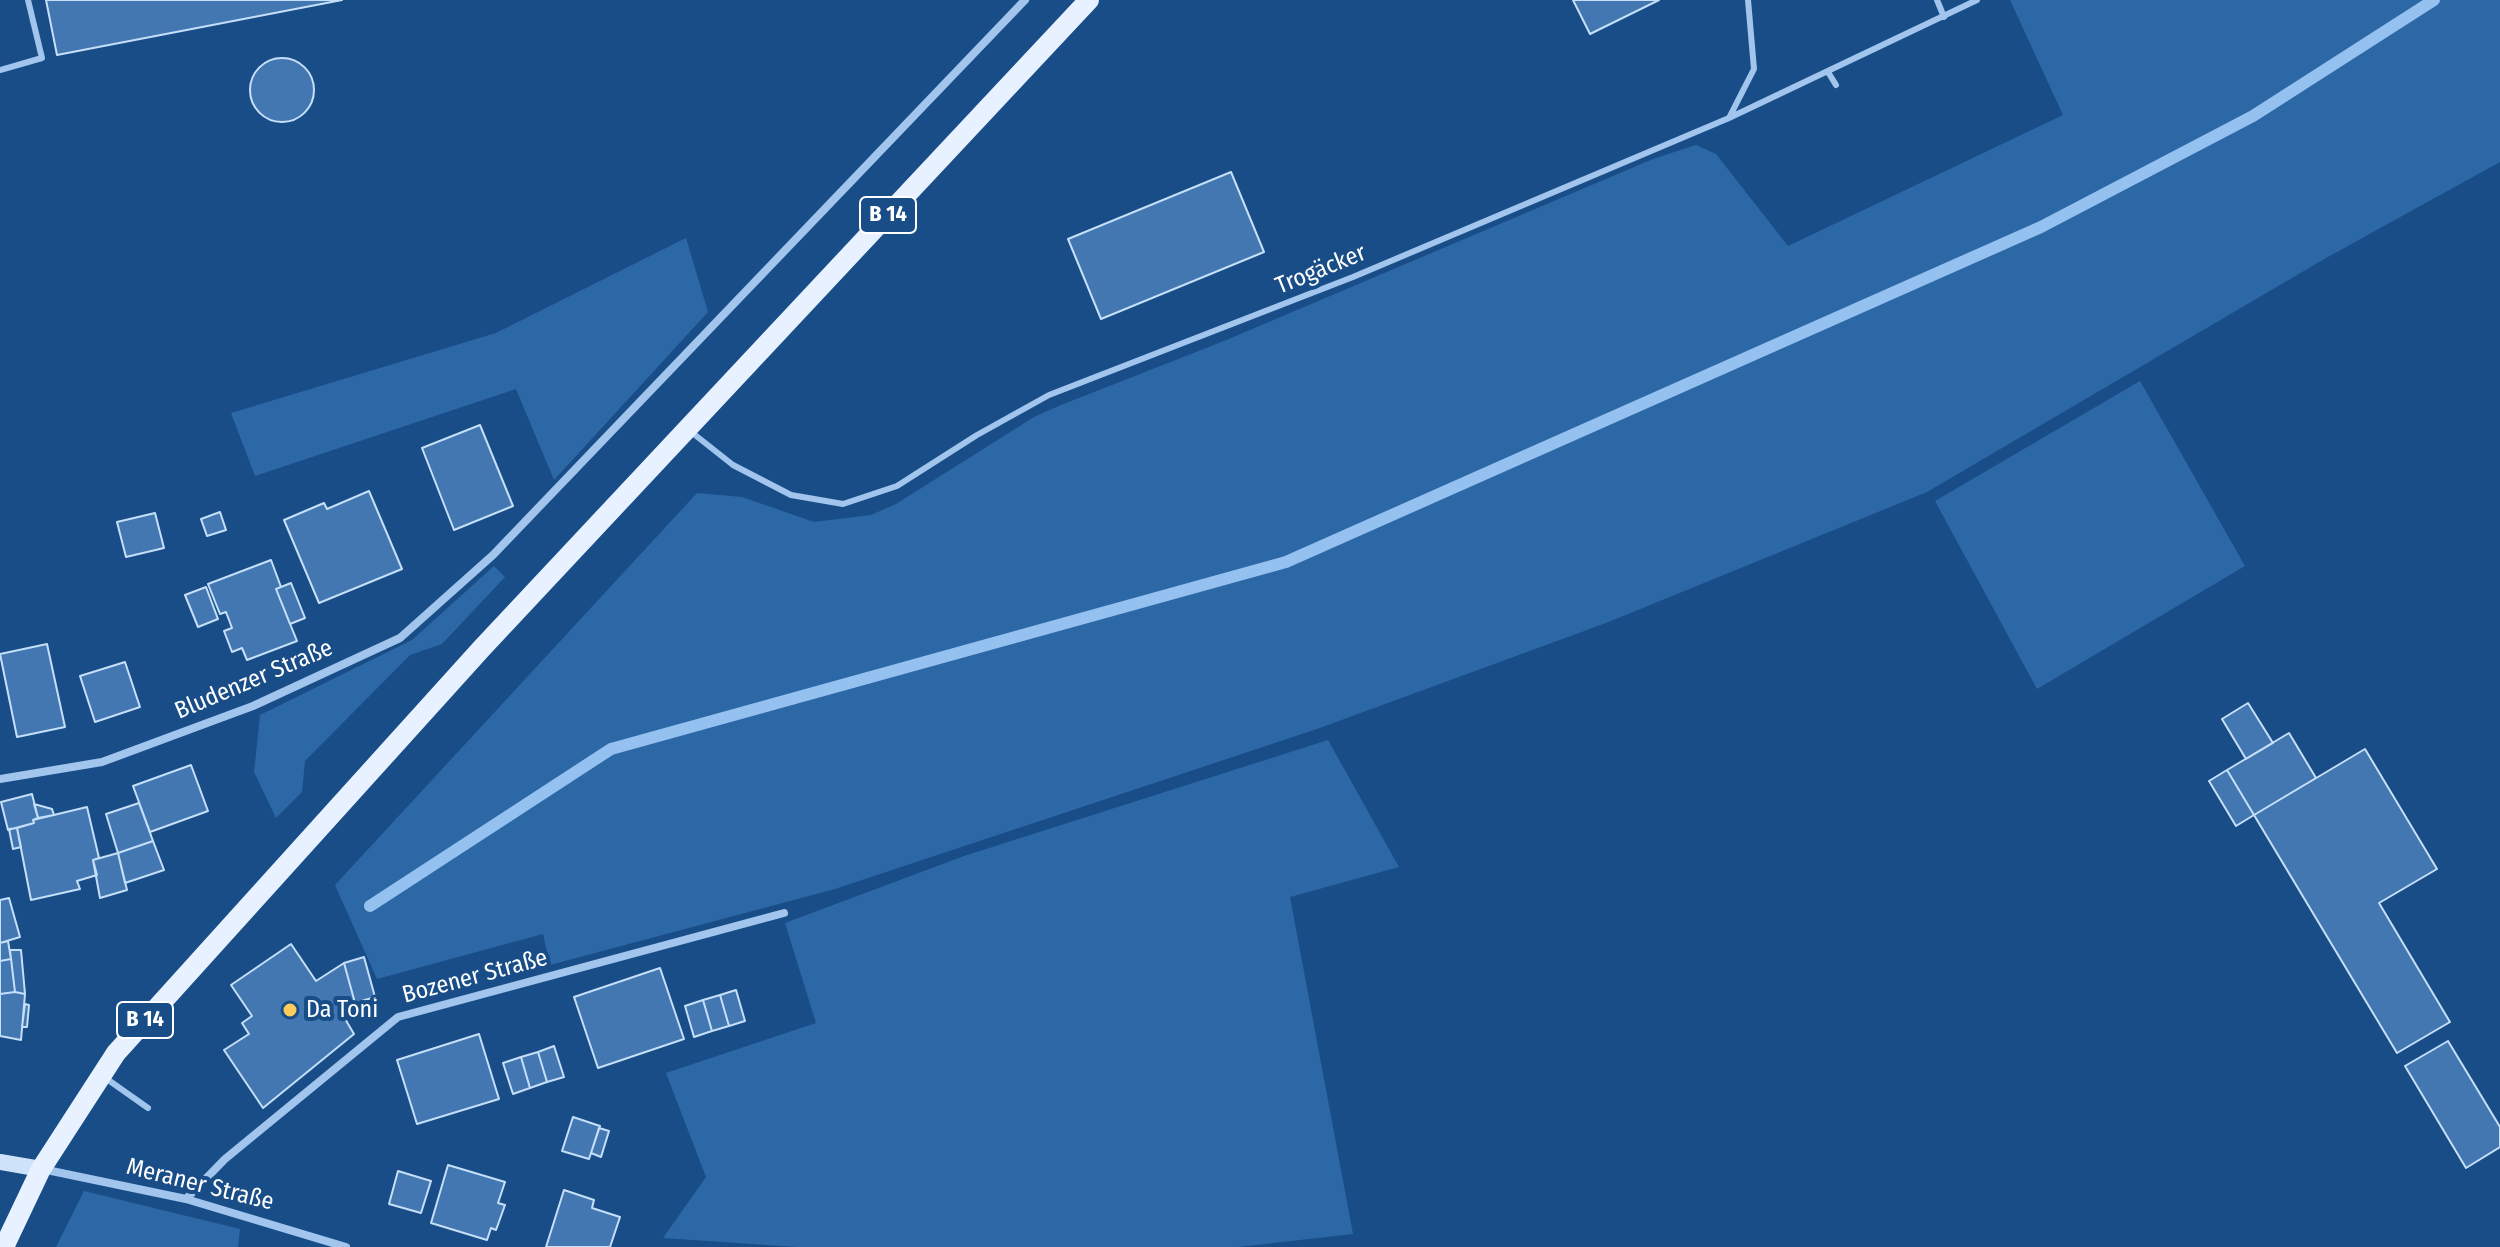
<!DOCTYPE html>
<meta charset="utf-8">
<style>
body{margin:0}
canvas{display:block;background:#194d87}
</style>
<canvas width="2500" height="1247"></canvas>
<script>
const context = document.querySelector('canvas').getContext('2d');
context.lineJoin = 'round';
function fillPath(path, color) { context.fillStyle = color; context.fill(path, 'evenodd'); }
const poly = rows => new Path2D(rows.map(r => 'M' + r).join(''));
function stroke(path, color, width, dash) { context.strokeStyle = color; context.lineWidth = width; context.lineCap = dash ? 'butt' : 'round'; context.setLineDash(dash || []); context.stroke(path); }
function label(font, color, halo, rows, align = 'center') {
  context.font = font + ' "Fira Sans Condensed",sans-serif'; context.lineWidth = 8; context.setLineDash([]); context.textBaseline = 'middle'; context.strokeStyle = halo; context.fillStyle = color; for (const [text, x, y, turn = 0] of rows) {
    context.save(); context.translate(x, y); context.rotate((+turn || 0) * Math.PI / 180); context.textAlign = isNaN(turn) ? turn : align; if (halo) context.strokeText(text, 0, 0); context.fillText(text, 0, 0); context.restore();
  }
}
fillPath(poly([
 [2010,0,2500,0,2500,162,2326,258,1927,492,1606,623,1317,729,835,889,550,965,543,934,377,979,335,885,697,493,742,497,814,522,871,515,896,504,1034,417,1061,405,1224,341,1653,159,1696,145,1716,154,1788,246,2063,115],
 [686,238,708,312,554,480,516,389,255,476,231,413,496,333],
 [2140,381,2245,566,2037,689,1935,501],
 [494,566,505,577,442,644,410,655,305,761,302,792,276,818,254,772,260,715,412,640],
 [1328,740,1399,867,1290,897,1353,1234,1238,1247,796,1247,663,1238,706,1177,666,1073,816,1023,785,923,964,856],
 [84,1191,240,1229,238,1247,56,1247]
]), '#2c67a6');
stroke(poly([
 [370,906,611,749,1286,562,2041,227,2253,116,2434,0]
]), '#94c1ef', 12);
const building = poly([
 [46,0,342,0,57,55,46,0],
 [1573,0,1659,0,1590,34,1573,0],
 '250 90a32 32 0 1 1 64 0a32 32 0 1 1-64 0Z',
 [1231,172,1264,252,1101,319,1068,239,1231,172],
 [480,425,513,506,454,530,422,448,480,425],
 [369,491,402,569,319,603,284,520,324,503,327,509,369,491],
 [220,512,226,530,207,536,201,519,220,512],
 [155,513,164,548,126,557,117,522,155,513],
 [271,560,281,587,276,589,297,641,247,660,242,648,232,652,224,631,232,628,226,612,220,614,208,584,271,560],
 [291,583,305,618,290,624,276,589,291,583],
 [206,587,218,619,198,627,185,595,206,587],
 [47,644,65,727,17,737,0,654,47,644],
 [125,662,140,707,95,722,80,676,125,662],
 [2248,703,2273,743,2246,759,2222,719,2248,703],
 [2289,733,2316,778,2254,815,2227,770,2289,733],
 [2365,749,2437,869,2379,903,2450,1022,2397,1053,2254,815,2365,749],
 [191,765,208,811,150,832,133,786,191,765],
 [2227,770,2254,815,2236,826,2209,781,2227,770],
 [32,794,38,818,33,820,34,823,8,830,1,802,32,794],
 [139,803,153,841,118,853,106,814,139,803],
 [34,804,52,809,54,815,38,818,34,804],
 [87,807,99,858,93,860,97,875,77,881,80,889,31,900,17,828,34,823,33,820,87,807],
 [17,828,21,847,13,849,9,829,17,828],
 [153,841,164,870,125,883,118,853,153,841],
 [118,853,127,890,100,898,93,860,118,853],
 [9,898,20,937,0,943,0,900,9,898],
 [8,941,11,959,0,961,0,943,8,941],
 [291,944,316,981,344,963,355,1003,341,1012,354,1034,263,1108,224,1050,249,1034,242,1023,252,1016,231,985,291,944],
 [10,950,21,950,25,994,15,992,10,950],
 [364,957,375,997,355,1003,344,963,364,957],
 [11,959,15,992,0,994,0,961,11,959],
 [660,968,684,1039,598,1068,574,997,660,968],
 [736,990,745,1021,729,1026,720,995,736,990],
 [15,992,25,994,21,1040,0,1036,0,994,15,992],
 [720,995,729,1026,712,1031,703,1000,720,995],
 [703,1000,712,1031,694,1037,685,1006,703,1000],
 [25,1004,29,1005,27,1027,22,1027,25,1004],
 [479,1034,499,1099,417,1124,397,1060,479,1034],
 [2448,1041,2500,1127,2500,1147,2466,1168,2405,1066,2448,1041],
 [554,1046,564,1077,547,1082,538,1052,554,1046],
 [538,1052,547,1082,530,1088,521,1057,538,1052],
 [521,1057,530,1088,513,1094,503,1063,521,1057],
 [573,1117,600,1126,589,1159,562,1151,573,1117],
 [599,1128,609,1131,601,1157,591,1153,599,1128],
 [448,1165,505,1182,498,1203,505,1205,496,1230,491,1228,487,1240,431,1223,448,1165],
 [398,1171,431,1181,421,1213,389,1204,398,1171],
 [564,1190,594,1200,592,1208,620,1217,610,1247,546,1247,564,1190]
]);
fillPath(building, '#4277b1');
stroke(building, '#c6dff9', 2);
stroke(poly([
 [1937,0,1944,17],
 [0,70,42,58,28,0],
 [1828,72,1836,85],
 [1729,118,1754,69,1748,0],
 [690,431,733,465,791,495,843,504,897,486,977,435,1049,395,1353,277,1729,118,1977,0],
 [104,1077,148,1108]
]), '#a1c5ed', 6);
stroke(poly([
 [0,779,102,762,253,706,400,638,493,555,1025,0],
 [42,1169,186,1199,346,1247],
 [186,1199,225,1159,398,1017,784,913]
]), '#a1c5ed', 8);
stroke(poly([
 [0,1162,41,1169]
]), '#cee2f9', 16);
stroke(poly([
 [4,1247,41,1169,116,1053,482,648,1089,0]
]), '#e7f1ff', 20);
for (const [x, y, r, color] of [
 [290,1010,8,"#ffcb5d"]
]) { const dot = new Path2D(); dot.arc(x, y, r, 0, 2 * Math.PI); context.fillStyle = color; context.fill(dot); stroke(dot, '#194d87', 3); }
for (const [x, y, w] of [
 [888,215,56],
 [145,1020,56]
]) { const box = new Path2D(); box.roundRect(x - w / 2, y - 18, w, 36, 6); context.fillStyle = '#194d87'; context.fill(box); stroke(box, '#fff', 2); }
label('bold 22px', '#fff', null, [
 ["B 14",888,215],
 ["B 14",145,1020]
]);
label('24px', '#fff', '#194d87', [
 ["Trogäcker",1321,270,-22],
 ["Bludenzer Straße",254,680,-23],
 ["Bozener Straße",475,977,-15],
 ["Meraner Straße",200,1185,14]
]);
label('24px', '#fff', '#194d87', [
 ["Da Toni",306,1010]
], 'left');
</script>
